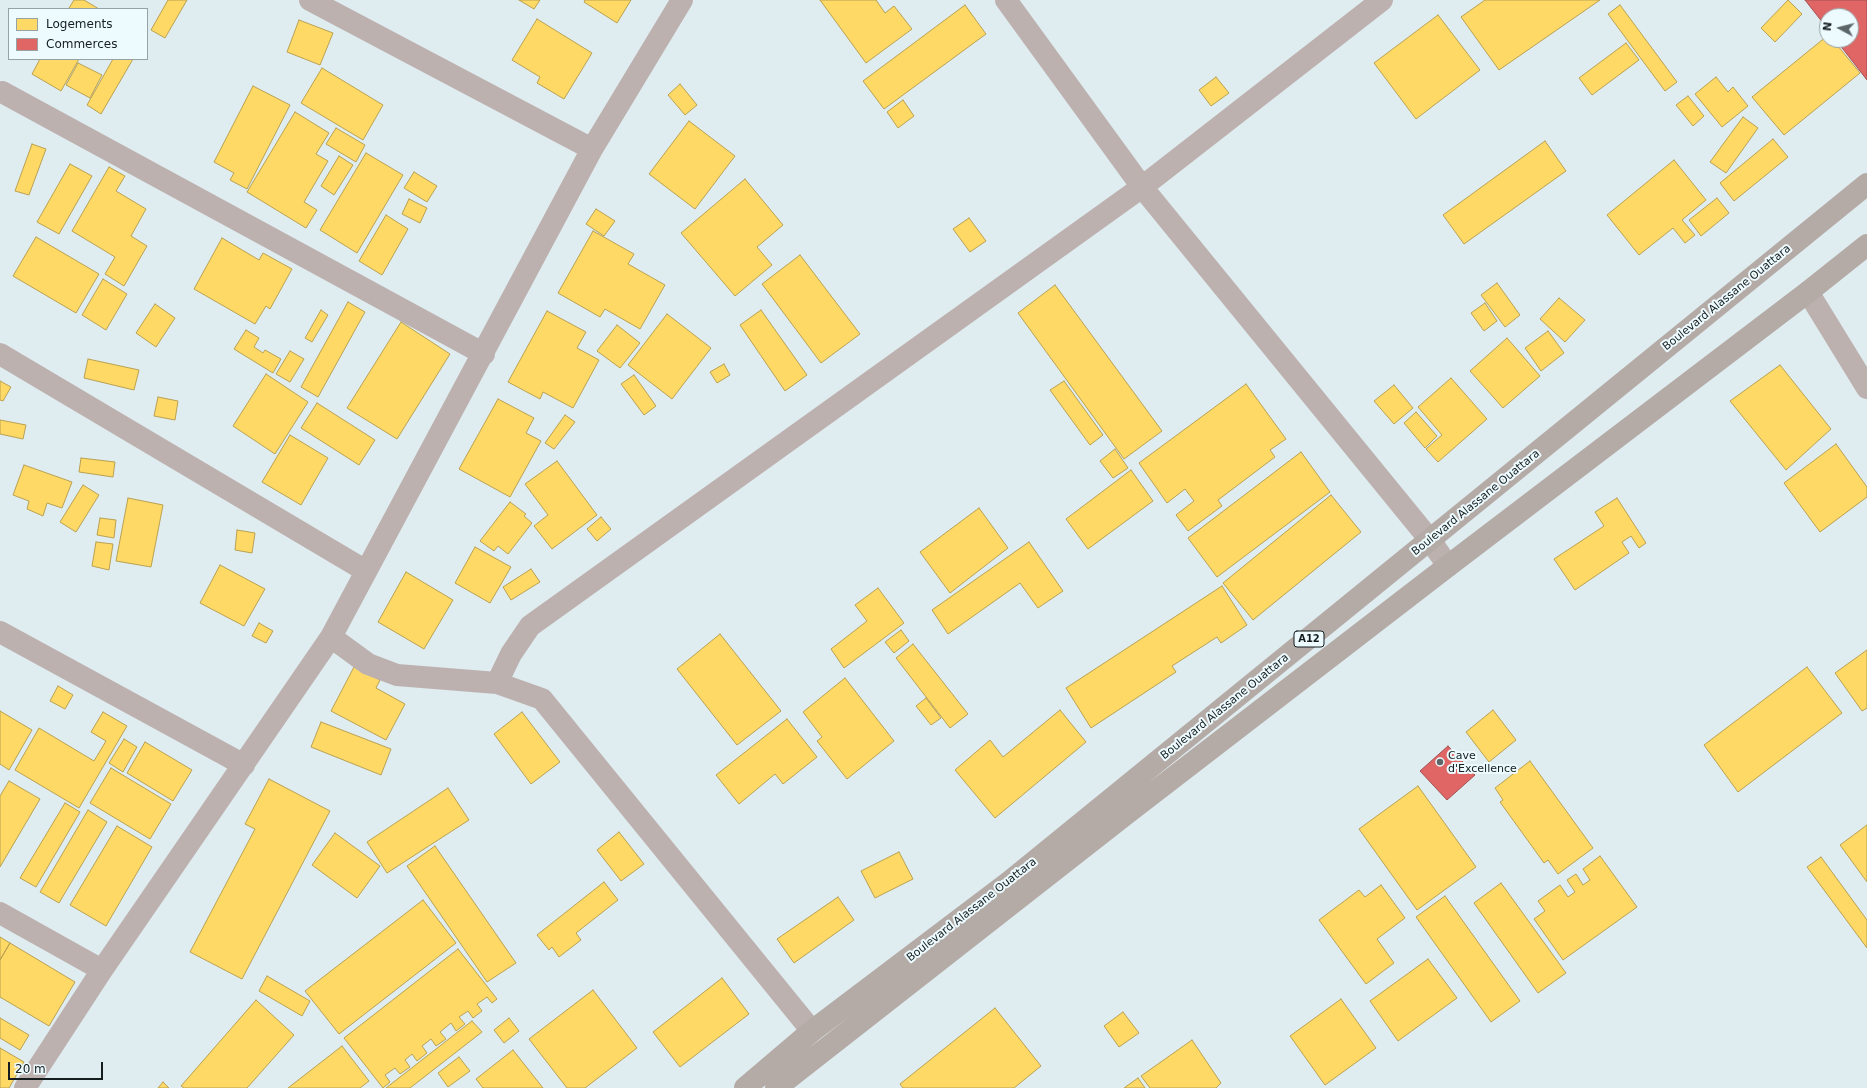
<!DOCTYPE html>
<style>
body{margin:0}
#map{position:relative;width:1867px;height:1088px;overflow:hidden;background:#dfecf0;font-family:"DejaVu Sans",sans-serif}
canvas{display:block}
.legend{position:absolute;left:8px;top:8px;width:140px;height:52px;box-sizing:border-box;background:#edfbff;border:1px solid #97a2a5;margin:0;padding:5px 7px;list-style:none;font-size:12px;color:#151d1f}
.legend li{display:flex;align-items:center;gap:8px;height:20px}
.legend b{width:20px;border:1px solid #97a2a5}
.north{position:absolute;left:1819px;top:8px;width:40px;height:40px;box-sizing:border-box;background:#edfbff;border:1px solid #97a2a5;border-radius:50%;rotate:277deg;font-size:11px;font-weight:700;line-height:16px;text-align:center;color:#151d1f}
.north::after{content:'';display:block;margin:auto;width:14px;height:18px;background:#5c6568;clip-path:polygon(50% 0,100% 100%,50% 72%,0 100%)}
.scale{position:absolute;left:8px;top:1062px;width:95px;height:18px;box-sizing:border-box;border:2px solid #151d1f;border-top:0;padding-left:5px;font-size:12px;line-height:14px;white-space:nowrap;color:#151d1f;-webkit-text-stroke:3px #edfbff;paint-order:stroke}
</style>
<div id="map">
<canvas width="1867" height="1088"></canvas>
<ul class="legend">
<li><b style="height:11px;background:#ffd966"></b>Logements</li>
<li><b style="height:11px;background:#e06666"></b>Commerces</li>
</ul>
<div class="north">N</div>
<div class="scale">20 m</div>
</div>
<script>
const context = document.querySelector('canvas').getContext('2d');
context.lineJoin = 'round';
function fillPath(path, color) { context.fillStyle = color; context.fill(path, 'evenodd'); }
const poly = rows => new Path2D(rows.map(r => 'M' + r).join(''));
function stroke(path, color, width, dash) { context.strokeStyle = color; context.lineWidth = width; context.lineCap = dash ? 'butt' : 'round'; context.setLineDash(dash || []); context.stroke(path); }
function label(font, color, halo, rows, align = 'center') {
  context.font = font + ' "DejaVu Sans",sans-serif'; context.lineWidth = 4; context.setLineDash([]); context.textBaseline = 'middle'; context.strokeStyle = halo; context.fillStyle = color; for (const [text, x, y, turn = 0] of rows) {
    context.save(); context.translate(x, y); context.rotate((+turn || 0) * Math.PI / 180); context.textAlign = isNaN(turn) ? turn : align; if (halo) context.strokeText(text, 0, 0); context.fillText(text, 0, 0); context.restore();
  }
}
const homes = poly([
 [74,0,84,0,99,9,71,9,69,8,74,0],
 [168,0,187,0,165,38,151,30,168,0],
 [519,0,540,0,534,9,519,0],
 [585,0,631,0,617,23,584,2,585,0],
 [820,0,876,0,885,13,894,6,912,29,866,63,820,0],
 [1485,0,1600,0,1499,70,1461,17,1485,0],
 [1788,0,1802,14,1775,42,1761,28,1788,0],
 [965,5,986,34,884,109,863,81,965,5],
 [1620,5,1677,82,1665,91,1608,14,1620,5],
 [1438,15,1480,70,1416,119,1374,63,1438,15],
 [537,19,592,53,564,99,537,83,540,77,512,60,537,19],
 [299,20,333,33,320,65,287,52,299,20],
 [1827,36,1827,40,1833,40,1860,73,1784,135,1752,97,1827,36],
 [1626,43,1639,60,1592,95,1579,78,1626,43],
 [40,59,79,59,61,91,32,74,40,59],
 [113,59,133,59,101,114,87,105,113,59],
 [78,63,102,75,90,98,66,85,78,63],
 [322,68,383,105,363,140,301,103,322,68],
 [1216,77,1229,93,1211,106,1199,90,1216,77],
 [1716,77,1728,92,1733,87,1748,106,1722,127,1695,94,1716,77],
 [680,84,697,105,685,115,668,95,680,84],
 [253,86,290,105,247,189,230,180,234,173,214,162,253,86],
 [1688,96,1704,116,1693,126,1676,105,1688,96],
 [903,100,914,116,898,128,887,112,903,100],
 [295,112,329,133,316,154,328,161,304,202,317,210,306,228,247,192,295,112],
 [1743,117,1758,128,1726,173,1710,162,1743,117],
 [689,121,735,156,695,209,649,174,689,121],
 [336,128,365,145,356,162,326,144,336,128],
 [1773,139,1788,157,1734,201,1720,183,1773,139],
 [1545,141,1566,171,1464,244,1443,215,1545,141],
 [32,144,46,149,29,195,15,191,32,144],
 [366,153,403,175,357,253,320,230,366,153],
 [339,156,353,165,334,195,321,186,339,156],
 [1674,160,1706,200,1682,220,1695,235,1685,243,1673,228,1639,255,1607,215,1674,160],
 [70,164,92,176,59,234,37,222,70,164],
 [109,167,125,176,116,191,146,209,131,236,147,246,124,286,105,274,115,257,72,231,109,167],
 [414,172,437,186,427,202,404,188,414,172],
 [745,179,783,225,757,247,772,265,735,296,681,233,745,179],
 [1717,198,1729,213,1701,236,1689,220,1717,198],
 [409,199,427,208,420,223,402,214,409,199],
 [596,209,615,221,604,236,586,224,596,209],
 [386,215,408,229,382,275,359,261,386,215],
 [969,218,986,241,970,252,953,229,969,218],
 [593,231,634,254,628,264,665,285,640,329,605,309,600,317,558,293,593,231],
 [36,237,99,274,76,313,13,276,36,237],
 [222,238,259,260,263,253,292,269,270,309,266,306,255,324,194,289,222,238],
 [800,255,860,334,821,363,762,284,800,255],
 [103,279,127,294,106,330,82,315,103,279],
 [1497,283,1520,315,1505,327,1481,295,1497,283],
 [1055,285,1162,431,1124,459,1018,313,1055,285],
 [1559,298,1585,320,1565,342,1540,319,1559,298],
 [348,302,365,312,318,397,301,387,348,302],
 [1485,303,1497,321,1484,331,1471,313,1485,303],
 [155,304,175,318,156,347,136,333,155,304],
 [321,310,328,315,312,342,305,338,321,310],
 [761,310,807,375,785,391,740,325,761,310],
 [547,311,586,332,577,348,599,360,573,408,543,392,540,399,508,382,547,311],
 [667,314,711,348,672,399,628,365,667,314],
 [401,322,450,354,397,439,347,408,401,322],
 [617,325,640,343,620,368,597,351,617,325],
 [246,330,259,338,254,347,263,353,265,350,281,359,273,373,234,349,246,330],
 [1548,331,1564,353,1541,371,1525,348,1548,331],
 [1507,338,1540,376,1503,408,1470,371,1507,338],
 [290,351,304,359,290,382,276,374,290,351],
 [88,359,139,370,134,390,84,378,88,359],
 [724,364,730,375,717,383,710,372,724,364],
 [1780,365,1831,429,1786,470,1730,401,1780,365],
 [266,374,308,402,275,454,233,426,266,374],
 [634,375,656,406,644,415,621,384,634,375],
 [1451,378,1487,419,1438,462,1426,449,1442,435,1418,407,1451,378],
 [0,381,11,387,3,401,0,400,0,381],
 [1064,381,1103,435,1090,445,1050,390,1064,381],
 [1246,384,1286,439,1270,450,1275,457,1218,500,1222,506,1188,531,1176,515,1194,501,1185,489,1167,503,1139,463,1246,384],
 [1394,385,1413,408,1394,424,1374,401,1394,385],
 [158,397,178,401,175,420,154,416,158,397],
 [498,399,534,418,526,433,541,441,510,497,459,469,498,399],
 [317,403,375,440,359,465,301,428,317,403],
 [1416,412,1437,436,1425,448,1404,423,1416,412],
 [565,415,575,422,554,449,545,443,565,415],
 [0,420,26,425,23,439,0,434,0,420],
 [290,435,328,458,301,505,262,482,290,435],
 [1836,444,1867,487,1867,497,1820,532,1784,483,1836,444],
 [1115,449,1128,468,1113,478,1100,461,1115,449],
 [1301,452,1330,492,1217,577,1188,538,1301,452],
 [81,458,115,462,113,477,79,472,81,458],
 [557,461,597,515,552,549,534,526,548,515,525,484,557,461],
 [24,465,72,482,62,508,47,503,43,516,27,509,29,501,13,495,24,465],
 [1131,470,1153,501,1088,549,1066,519,1131,470],
 [83,485,99,495,76,532,60,522,83,485],
 [1331,495,1361,532,1253,620,1223,583,1331,495],
 [128,498,163,505,151,567,116,561,128,498],
 [1617,498,1646,543,1639,548,1631,536,1622,542,1629,553,1575,590,1554,559,1604,526,1595,512,1617,498],
 [510,502,526,514,524,516,532,523,508,554,498,546,494,551,480,541,510,502],
 [979,508,1008,548,950,593,920,552,979,508],
 [601,517,611,529,597,541,587,529,601,517],
 [100,518,116,520,114,538,97,535,100,518],
 [237,530,255,533,252,553,235,550,237,530],
 [96,542,113,544,109,570,92,566,96,542],
 [1029,542,1063,591,1038,608,1020,583,948,634,932,610,1029,542],
 [475,547,511,567,490,603,455,583,475,547],
 [220,565,265,589,244,626,200,603,220,565],
 [531,569,540,582,511,600,503,587,531,569],
 [406,572,453,600,424,649,378,622,406,572],
 [1222,586,1247,625,1221,643,1217,637,1172,666,1176,672,1091,728,1066,688,1222,586],
 [878,588,904,623,844,668,831,649,867,621,855,605,878,588],
 [259,623,273,631,266,643,252,636,259,623],
 [901,630,909,641,894,653,885,642,901,630],
 [720,634,781,711,737,745,677,669,720,634],
 [913,644,968,714,950,728,896,658,913,644],
 [1867,650,1867,708,1862,711,1835,673,1867,650],
 [354,667,380,680,376,688,405,704,386,740,331,711,354,667],
 [1807,667,1842,713,1738,792,1704,745,1807,667],
 [845,678,894,741,847,779,817,741,822,737,803,712,845,678],
 [58,686,73,695,65,709,50,701,58,686],
 [926,698,941,718,931,725,916,706,926,698],
 [1060,710,1086,742,995,818,955,770,990,740,1003,757,1060,710],
 [1493,710,1516,740,1489,762,1466,732,1493,710],
 [0,711,32,730,9,770,0,764,0,711],
 [103,712,127,726,79,808,15,770,39,728,94,761,106,741,91,732,103,712],
 [522,712,560,762,531,784,494,734,522,712],
 [787,719,817,757,783,784,775,774,739,804,716,775,787,719],
 [321,722,391,749,381,775,311,747,321,722],
 [124,739,137,747,123,772,109,763,124,739],
 [145,742,192,770,173,801,127,773,145,742],
 [1530,761,1593,848,1558,874,1548,860,1544,863,1500,802,1503,800,1495,788,1530,761],
 [111,768,171,804,150,839,90,803,111,768],
 [269,779,330,811,242,979,190,952,255,829,245,824,269,779],
 [9,781,40,799,0,867,0,796,9,781],
 [1418,786,1476,867,1417,910,1359,829,1418,786],
 [448,788,469,820,387,873,367,842,448,788],
 [65,803,80,812,36,887,20,878,65,803],
 [88,810,107,822,59,903,40,892,88,810],
 [1867,825,1867,882,1840,845,1867,825],
 [117,826,152,847,106,926,70,905,117,826],
 [619,832,644,864,621,881,597,850,619,832],
 [335,833,380,866,357,898,312,865,335,833],
 [435,846,516,963,487,982,407,866,435,846],
 [899,852,913,879,875,898,861,871,899,852],
 [1600,856,1637,907,1563,960,1534,919,1545,911,1538,901,1560,885,1568,897,1575,892,1567,880,1576,874,1583,885,1590,880,1583,869,1600,856],
 [1821,857,1867,920,1867,948,1807,867,1821,857],
 [604,882,618,900,576,933,581,940,559,957,552,947,549,950,537,935,604,882],
 [1501,883,1566,973,1538,993,1474,903,1501,883],
 [1381,885,1405,918,1377,939,1394,963,1366,984,1319,920,1359,890,1365,897,1381,885],
 [1445,896,1520,1001,1491,1022,1416,917,1445,896],
 [838,897,854,920,794,963,777,939,838,897],
 [423,900,456,943,339,1034,305,991,423,900],
 [0,937,10,943,0,960,0,937],
 [10,943,75,982,49,1026,0,997,0,960,10,943],
 [458,949,497,999,492,1003,487,997,477,1004,482,1011,473,1018,468,1011,459,1017,465,1024,456,1031,451,1023,440,1032,446,1039,436,1046,431,1039,422,1046,427,1053,417,1061,412,1054,405,1060,410,1067,400,1074,395,1068,385,1075,390,1082,383,1088,344,1038,458,949],
 [1428,959,1457,998,1398,1041,1370,1001,1428,959],
 [267,976,310,1001,302,1016,259,991,267,976],
 [722,978,749,1014,680,1067,653,1032,722,978],
 [593,990,637,1048,585,1088,567,1088,529,1039,593,990],
 [1341,999,1376,1048,1325,1085,1290,1036,1341,999],
 [256,1000,294,1035,247,1088,184,1088,181,1086,256,1000],
 [995,1008,1041,1066,1014,1088,903,1088,900,1084,995,1008],
 [1123,1012,1139,1033,1119,1047,1104,1026,1123,1012],
 [0,1018,29,1035,20,1050,0,1038,0,1018],
 [509,1018,519,1031,504,1043,494,1030,509,1018],
 [472,1021,482,1032,410,1088,386,1088,472,1021],
 [1192,1040,1221,1083,1216,1088,1150,1088,1141,1076,1192,1040],
 [342,1046,369,1081,360,1088,288,1088,342,1046],
 [0,1048,24,1062,9,1088,0,1088,0,1048],
 [513,1050,543,1088,483,1088,476,1079,513,1050],
 [459,1057,470,1071,448,1087,438,1073,459,1057],
 [1138,1078,1145,1088,1124,1088,1138,1078],
 [163,1082,169,1088,158,1088,163,1082]
]);
fillPath(homes, '#ffd966');
stroke(homes, '#b9a151', 1);
const shops = poly([
 [1805,0,1867,0,1867,80,1836,40,1851,40,1851,16,1827,16,1827,28,1805,0],
 [1448,746,1475,775,1447,800,1420,771,1448,746]
]);
fillPath(shops, '#e06666');
stroke(shops, '#a35051', 1);
stroke(poly([
 [310,0,592,149],
 [1006,0,1142,187,1430,540,1448,566],
 [2,92,484,354],
 [1808,292,1867,388],
 [0,354,366,571],
 [0,632,244,765],
 [331,637,368,664,397,675,497,683,542,699,812,1031],
 [497,683,511,654,530,626,1142,187,1382,0],
 [0,913,102,970],
 [25,1088,102,970,331,637,592,149,682,0]
]), '#bdb1af', 22);
stroke(poly([
 [745,1088,812,1031,1009,882,1867,184],
 [776,1088,1126,814,1448,566,1808,292,1867,245]
]), '#b4aaa6', 22);
for (const [x, y, r, color] of [
 [1440,762,4,"#5c6568"]
]) { const dot = new Path2D(); dot.arc(x, y, r, 0, 2 * Math.PI); context.fillStyle = color; context.fill(dot); stroke(dot, '#edfbff', 1.5); }
for (const [x, y, w] of [
 [1309,639,30]
]) { const box = new Path2D(); box.roundRect(x - w / 2, y - 8, w, 16, 3); context.fillStyle = '#edfbff'; context.fill(box); stroke(box, '#151d1f', 1); }
label('bold 10px', '#151d1f', null, [
 ["A12",1309,639]
]);
label('11px', '#151d1f', '#edfbff', [
 ["Boulevard Alassane Ouattara",1727,298,-39],
 ["Boulevard Alassane Ouattara",1476,503,-39],
 ["Boulevard Alassane Ouattara",1225,707,-39],
 ["Boulevard Alassane Ouattara",972,910,-38]
]);
label('11px', '#151d1f', '#edfbff', [
 ["Cave",1448,756],
 ["d'Excellence",1448,769]
], 'left');
</script>
